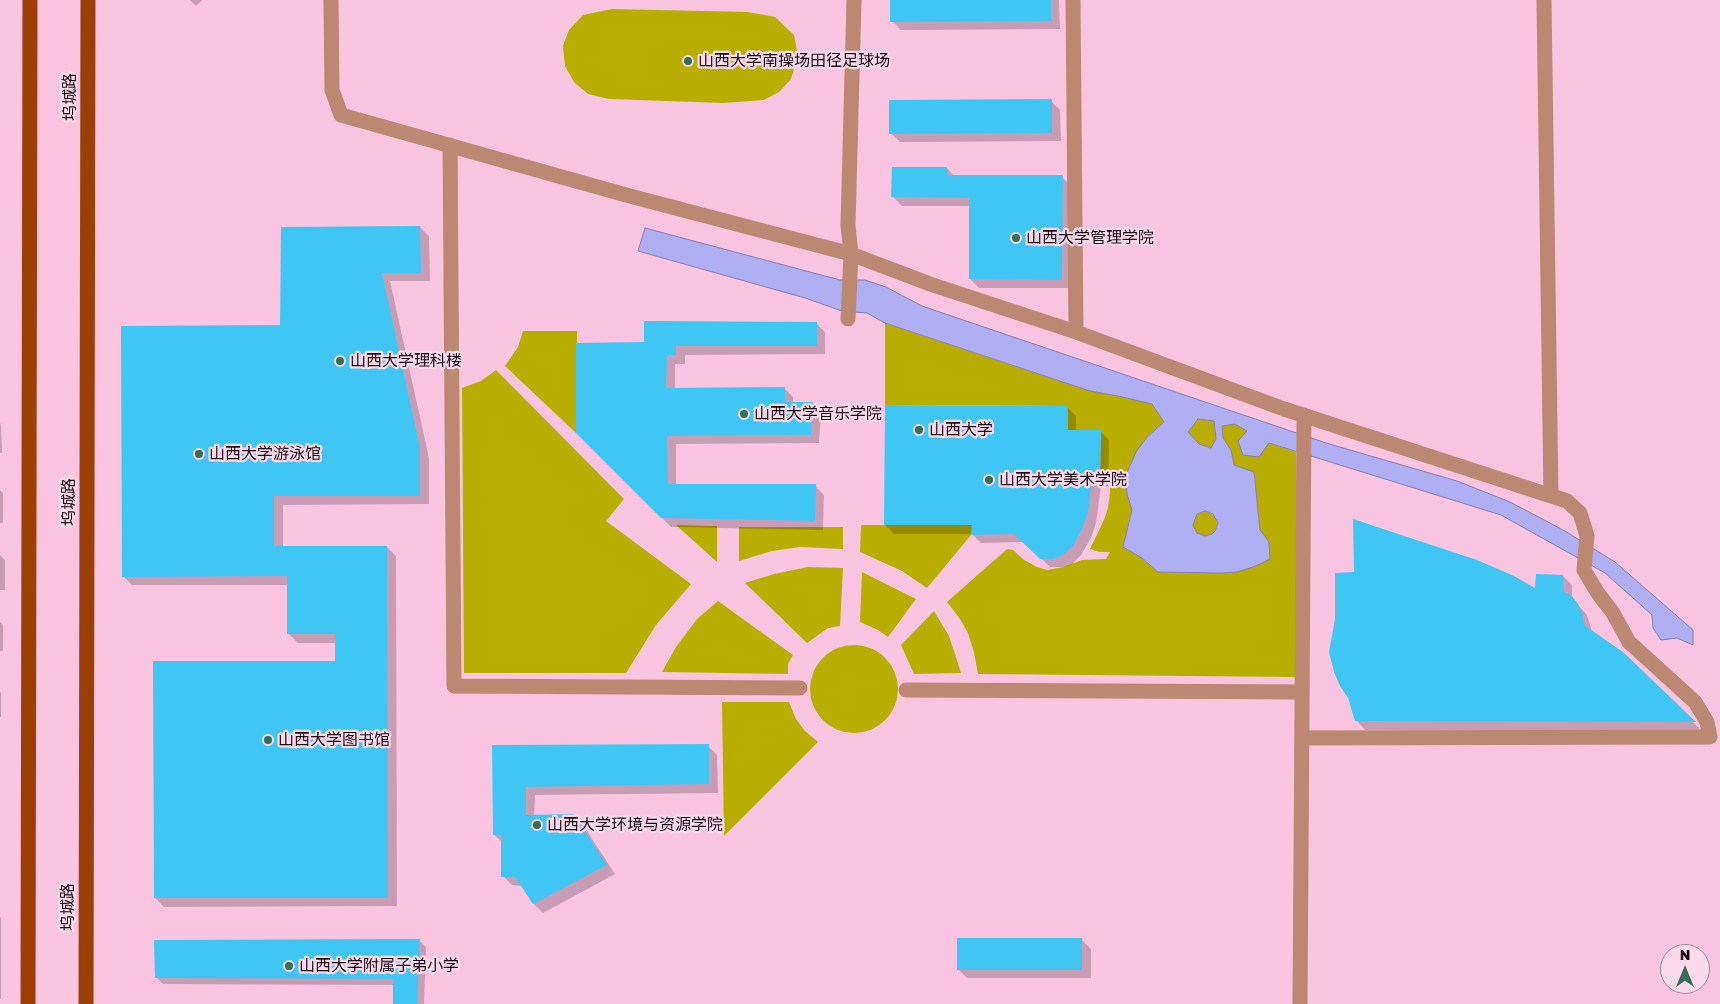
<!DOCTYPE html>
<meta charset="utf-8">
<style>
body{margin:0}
#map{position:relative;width:1720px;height:1004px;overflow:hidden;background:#fbc5e2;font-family:"Golos Text",sans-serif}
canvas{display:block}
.north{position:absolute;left:1660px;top:944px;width:50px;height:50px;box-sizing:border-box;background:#fbdaeb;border:1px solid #a18695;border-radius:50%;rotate:0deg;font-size:14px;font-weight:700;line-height:20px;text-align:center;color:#1b0914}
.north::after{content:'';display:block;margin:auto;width:18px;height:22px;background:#356e57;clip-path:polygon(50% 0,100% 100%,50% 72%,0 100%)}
</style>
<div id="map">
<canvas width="1720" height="1004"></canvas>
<div class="north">N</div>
</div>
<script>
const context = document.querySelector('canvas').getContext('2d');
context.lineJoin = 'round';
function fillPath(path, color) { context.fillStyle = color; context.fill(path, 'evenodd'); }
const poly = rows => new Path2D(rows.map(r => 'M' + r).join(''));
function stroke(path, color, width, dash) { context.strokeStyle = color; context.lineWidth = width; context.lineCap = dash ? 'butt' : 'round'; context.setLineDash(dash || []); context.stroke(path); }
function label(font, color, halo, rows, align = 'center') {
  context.font = font + ' "Golos Text","Noto Sans SC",sans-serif'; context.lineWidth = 4.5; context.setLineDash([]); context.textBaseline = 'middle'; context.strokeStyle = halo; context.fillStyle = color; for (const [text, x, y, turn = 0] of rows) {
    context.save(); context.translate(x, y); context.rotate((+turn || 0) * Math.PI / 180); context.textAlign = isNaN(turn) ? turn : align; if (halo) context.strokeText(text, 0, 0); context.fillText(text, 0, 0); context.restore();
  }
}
fillPath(poly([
 [612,9,748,12,775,17,794,35,798,56,791,79,779,92,764,100,723,103,609,99,588,94,574,82,565,66,563,46,569,30,583,15],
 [885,323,1090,391,1118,396,1152,404,1164,422,1147,437,1136,452,1126,475,1127,494,1132,510,1123,547,1142,558,1158,572,1222,573,1269,542,1260,530,1254,473,1234,465,1231,450,1223,438,1222,426,1235,424,1269,443,1296,452,1296,677,978,674,974,652,968,633,960,619,947,602,1007,549,1013,550,1024,560,1037,567,1047,570,1063,567,1082,560,1106,559,1110,552,1099,552,1090,549,1104,520,1108,508,1110,493,1110,477,1100,477,1101,430,1068,430,1067,406,885,405],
 [523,331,577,331,576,433,505,366,518,347],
 [496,370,624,499,606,521,691,584,656,625,626,673,464,673,462,388,481,381],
 [1198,419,1214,421,1216,440,1211,448,1199,444,1188,432],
 '1193 524a12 12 0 1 1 24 0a12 12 0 1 1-24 0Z',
 [676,525,717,526,717,562],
 [861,525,972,525,971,535,927,588,902,571,860,552],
 [739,527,843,527,843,549,800,547,772,551,739,561],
 [808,567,843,568,840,626,828,628,807,643,745,583,774,574],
 [862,572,916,599,888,637,878,630,860,622],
 [718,601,793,655,788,664,788,674,662,672,676,647,697,619],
 [934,611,949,636,961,673,914,674,901,645],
 '810 689a44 44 0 1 1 88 0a44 44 0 1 1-88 0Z',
 [722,702,789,702,796,719,805,731,818,742,724,836]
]), '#b9ae00');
const water = poly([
 [645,228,840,280,865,280,886,287,922,306,1326,443,1457,481,1510,502,1565,531,1615,562,1693,630,1693,645,1677,638,1661,640,1653,628,1652,615,1605,573,1501,515,1269,443,1259,457,1243,455,1238,441,1247,431,1235,424,1222,426,1223,438,1231,450,1234,465,1254,472,1260,530,1269,542,1270,559,1256,566,1237,572,1222,573,1158,572,1142,558,1123,547,1132,510,1127,494,1126,475,1136,452,1147,437,1164,422,1152,404,1118,396,1090,391,885,323,867,313,842,311,805,298,638,251,645,228],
 [1198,419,1214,421,1216,439,1211,448,1199,444,1188,432,1198,419],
 [1205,511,1213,514,1218,523,1215,531,1212,534,1205,536,1197,533,1193,525,1197,514,1205,511]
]);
fillPath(water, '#b1aff4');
stroke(water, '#847db1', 1);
fillPath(poly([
 [190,0,202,0,196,6],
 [892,0,1059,0,1060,29,901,30,892,21],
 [1051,101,1060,110,1061,141,900,142,891,133],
 [947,168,954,176,1062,177,1071,186,1070,288,979,288,970,279,971,206,902,206,893,197],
 [420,227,429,236,430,281,390,281,429,458,429,504,283,505,283,547,387,547,396,556,397,906,164,907,155,898,337,662,337,643,298,643,289,634,288,585,132,585,123,576,282,326],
 [816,323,825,332,825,354,685,355,685,364,675,364,675,390,784,388,793,397,793,404,812,404,821,413,819,443,676,444,676,485,815,486,824,495,823,530,671,527,577,432,645,343],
 [1067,407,1076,416,1076,431,1100,431,1109,440,1108,486,1101,486,1096,523,1091,538,1081,555,1072,564,1064,567,1050,567,1024,542,981,543,972,534,894,534,885,525],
 [0,423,1,425,2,453,0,453],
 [0,490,3,493,3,523,0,523],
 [0,555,5,560,5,590,0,590],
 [1563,576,1572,585,1572,598,1587,615,1592,632,1622,653,1702,731,1365,730,1356,720,1537,590],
 [0,622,3,625,3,651,0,651],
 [0,692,1,693,1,717,0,717],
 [708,746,717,755,718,793,535,795,534,816,574,815,583,825,615,874,543,913,534,904,522,886,512,885,503,876,503,843,494,835,493,747],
 [0,917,1,918,1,999,0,999],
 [419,940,426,947,424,1004,394,1004,394,985,163,984,156,977],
 [1082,940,1091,949,1091,978,967,978,958,969]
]), '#0003');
fillPath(poly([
 [890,0,1051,0,1051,21,890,22],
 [1052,99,1052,133,889,134,889,100],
 [892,167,947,167,947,175,1063,175,1062,280,969,279,969,198,891,197],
 [420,226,421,273,382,273,420,448,420,496,274,496,274,546,387,546,388,898,154,898,153,661,335,661,335,634,287,634,287,576,122,577,121,326,280,325,281,227],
 [644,321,817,322,817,346,676,346,676,355,667,355,666,388,785,387,785,402,813,402,811,435,667,436,668,484,816,484,815,521,661,518,576,433,576,343,644,342],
 [885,405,1068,406,1068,430,1101,430,1100,477,1092,477,1088,513,1082,529,1073,546,1063,555,1054,559,1040,559,1014,534,971,535,972,525,884,525],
 [1353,519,1477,560,1514,576,1535,588,1536,574,1563,575,1564,592,1571,595,1578,604,1583,616,1584,625,1623,652,1696,722,1355,721,1348,698,1340,686,1334,672,1329,652,1335,619,1335,573,1354,572],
 [709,744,709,784,526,787,526,815,574,814,607,865,533,904,515,877,501,877,501,835,493,835,492,745],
 [957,938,1082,938,1082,970,957,970],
 [420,939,417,1004,393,1004,393,979,155,978,154,940]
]), '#40c6f3');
stroke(poly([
 [331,0,332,90,341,115,626,195,851,254,848,319],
 [854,0,848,225,851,254,930,284,1076,332,1284,409,1567,501,1580,513,1587,536,1584,570,1597,592,1613,613,1629,642,1695,702,1707,722,1710,737,1302,738],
 [1073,0,1076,332],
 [1544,0,1551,496],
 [450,145,454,686,800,688],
 [906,690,1302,692],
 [1300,1004,1304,415]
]), '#bc8871', 15);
stroke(poly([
 [28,1004,30,0],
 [86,1004,88,0]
]), '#9c3f04', 15);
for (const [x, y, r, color] of [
 [688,61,5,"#356e57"],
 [1016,238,5,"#356e57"],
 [340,361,5,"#356e57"],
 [744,414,5,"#356e57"],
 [919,430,5,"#356e57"],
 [199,454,5,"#356e57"],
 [989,480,5,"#356e57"],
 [268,740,5,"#356e57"],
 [537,825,5,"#356e57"],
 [289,966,5,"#356e57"]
]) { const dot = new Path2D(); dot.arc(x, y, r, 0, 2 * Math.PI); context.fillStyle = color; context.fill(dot); stroke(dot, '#fbdaeb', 2); }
label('16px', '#1b0914', '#fbdaeb', [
 ["山西大学南操场田径足球场",698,61],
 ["山西大学管理学院",1026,238],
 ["山西大学理科楼",350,361],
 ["山西大学音乐学院",754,414],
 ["山西大学",929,430],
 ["山西大学游泳馆",209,454],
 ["山西大学美术学院",999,480],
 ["山西大学图书馆",278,740],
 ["山西大学环境与资源学院",547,825],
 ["山西大学附属子弟小学",299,966]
], 'left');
label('16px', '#1b0914', '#fbdaeb', [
 ["坞城路",70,97,-90],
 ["坞城路",69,502,-90],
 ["坞城路",68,907,-90]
]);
</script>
